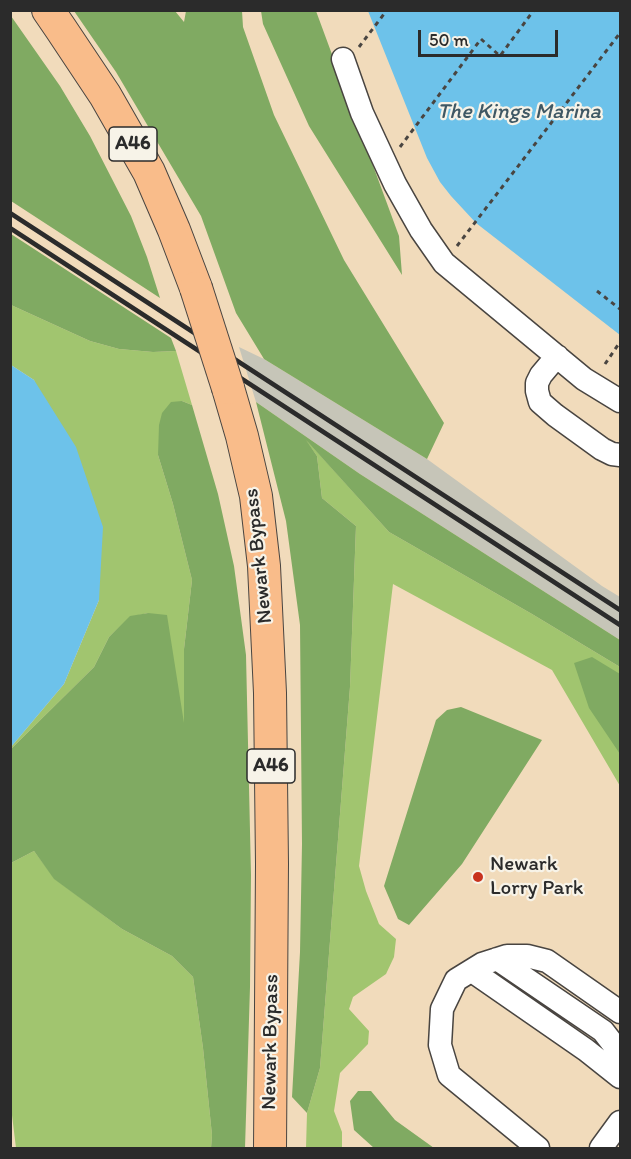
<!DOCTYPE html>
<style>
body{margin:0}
#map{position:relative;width:631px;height:1159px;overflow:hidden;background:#f1dbbb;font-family:Itim,sans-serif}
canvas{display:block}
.frame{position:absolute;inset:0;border:12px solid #2b2b2b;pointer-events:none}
.scale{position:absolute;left:418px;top:30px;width:140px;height:27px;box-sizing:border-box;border:3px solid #2b2b2b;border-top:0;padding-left:8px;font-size:18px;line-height:21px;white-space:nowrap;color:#2b2b2b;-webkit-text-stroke:4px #f7f3e8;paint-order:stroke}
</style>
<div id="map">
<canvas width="631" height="1159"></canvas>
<div class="frame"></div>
<div class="scale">50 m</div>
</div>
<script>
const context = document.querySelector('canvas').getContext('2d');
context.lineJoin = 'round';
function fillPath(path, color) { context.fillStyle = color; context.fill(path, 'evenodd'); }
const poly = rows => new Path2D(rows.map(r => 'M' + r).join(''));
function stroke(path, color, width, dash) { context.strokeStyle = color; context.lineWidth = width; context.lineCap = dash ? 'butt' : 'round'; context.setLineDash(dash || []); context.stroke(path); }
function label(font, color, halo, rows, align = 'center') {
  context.font = font + ' Itim,sans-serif'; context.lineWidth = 4.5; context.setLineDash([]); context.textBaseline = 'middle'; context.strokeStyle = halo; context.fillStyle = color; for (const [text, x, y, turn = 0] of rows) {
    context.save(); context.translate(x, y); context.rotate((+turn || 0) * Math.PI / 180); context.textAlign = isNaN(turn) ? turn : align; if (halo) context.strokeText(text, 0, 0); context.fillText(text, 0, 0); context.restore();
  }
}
fillPath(poly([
 [239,347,264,359,427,459,602,586,620,597,620,640,360,474,256,402]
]), '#c6c5b8');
fillPath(poly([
 [11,305,90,341,119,349,153,352,176,351,192,405,182,401,158,455,173,504,192,580,184,649,184,729,148,613,130,617,109,637,94,667,11,749,11,747,64,684,99,600,34,380,11,365],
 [301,434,389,532,532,614,620,667,620,786,552,670,393,584,359,866,366,891,379,924,396,939,394,957,386,974,353,997,349,1009,369,1031,368,1044,340,1073,334,1111,342,1132,342,1148,306,1148,307,1113,320,1068,350,687,356,526,322,498,317,456],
 [34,851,55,879,122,929,172,956,193,977,203,1048,212,1135,211,1148,16,1148,11,1107,11,863]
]), '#a1c56f');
fillPath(poly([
 [74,11,175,11,184,22,186,11,242,11,243,27,274,115,344,260,444,423,427,459,264,359,236,313,201,216,116,72],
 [261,11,316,11,399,236,402,275,309,126,263,24],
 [11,16,60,86,90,136,131,216,147,257,160,298,11,201],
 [11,234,171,338,176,351,153,352,119,349,90,341,11,305],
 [182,401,192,405,218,494,234,566,246,655,251,875,250,987,245,1148,211,1148,212,1135,203,1048,193,977,172,956,122,929,54,879,34,851,11,863,11,749,94,667,109,637,130,616,148,613,167,615,184,723,184,649,192,580,173,504,158,455,159,425,162,413,171,402],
 [256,402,360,474,620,640,620,667,532,614,389,532,306,440,317,456,322,498,356,526,350,687,320,1068,307,1113,292,1097,300,952,302,844,300,625,286,521],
 [592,657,620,674,620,754,589,708,574,663],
 [461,707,542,740,462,864,409,925,398,919,384,886,436,720,447,710],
 [358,1091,371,1091,395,1120,434,1148,374,1148,354,1130,350,1101]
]), '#80aa62');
fillPath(poly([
 [368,11,620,11,620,335,476,223,451,196,440,182,427,158],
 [11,365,34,380,76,447,103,527,99,600,64,684,11,747]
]), '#6dc2ea');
const minor = poly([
 [343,59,362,113,395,184,421,230,444,263,584,379,620,401],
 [557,356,541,375,537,383,537,391,540,402,555,415,602,449,612,454,620,455],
 [497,959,603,1031,620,1053],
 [472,971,586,1050,620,1077],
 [538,1148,449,1075,440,1045,442,1009,456,980,482,964,507,956,527,956,547,961,620,1012],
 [601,1148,620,1122]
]);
const highway = poly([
 [48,10,61,29,105,95,149,172,174,230,196,288],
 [228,388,242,436,256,496,264,566,270,693,272,864,270,1148]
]);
stroke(minor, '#494541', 25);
stroke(highway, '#494541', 34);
stroke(poly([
 [359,47,387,10],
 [400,147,481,39,500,56,534,10],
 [457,246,620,33],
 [597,291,620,309],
 [605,364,620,342]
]), '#494541', 3, [4.5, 4.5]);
stroke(minor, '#fff', 22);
stroke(highway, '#f9bc8a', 32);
stroke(poly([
 [10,213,620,610],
 [10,228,620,625]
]), '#2b2b2b', 4.5);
const highwayBridge = poly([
 [196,288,228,388]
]);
stroke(highwayBridge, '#494541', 34, []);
stroke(highwayBridge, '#f9bc8a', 32);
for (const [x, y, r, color] of [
 [478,877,6,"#c8321e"]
]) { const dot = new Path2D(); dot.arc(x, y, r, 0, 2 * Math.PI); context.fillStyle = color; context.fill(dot); stroke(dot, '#f7f3e8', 2); }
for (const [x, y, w] of [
 [133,144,48],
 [271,766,48]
]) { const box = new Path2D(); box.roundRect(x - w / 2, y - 17, w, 34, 4.5); context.fillStyle = '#f7f3e8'; context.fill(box); stroke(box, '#2b2b2b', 1.5); }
label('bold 20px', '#2b2b2b', null, [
 ["A46",133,144],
 ["A46",271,766]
]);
label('21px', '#2b2b2b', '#f7f3e8', [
 ["Newark Bypass",259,556,-96],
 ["Newark Bypass",271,1042,-89]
]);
label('21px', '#2b2b2b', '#f7f3e8', [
 ["Newark",490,865],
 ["Lorry Park",490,889]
], 'left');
label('italic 22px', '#3f5864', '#f7f3e8', [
 ["The Kings Marina",519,112]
]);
</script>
